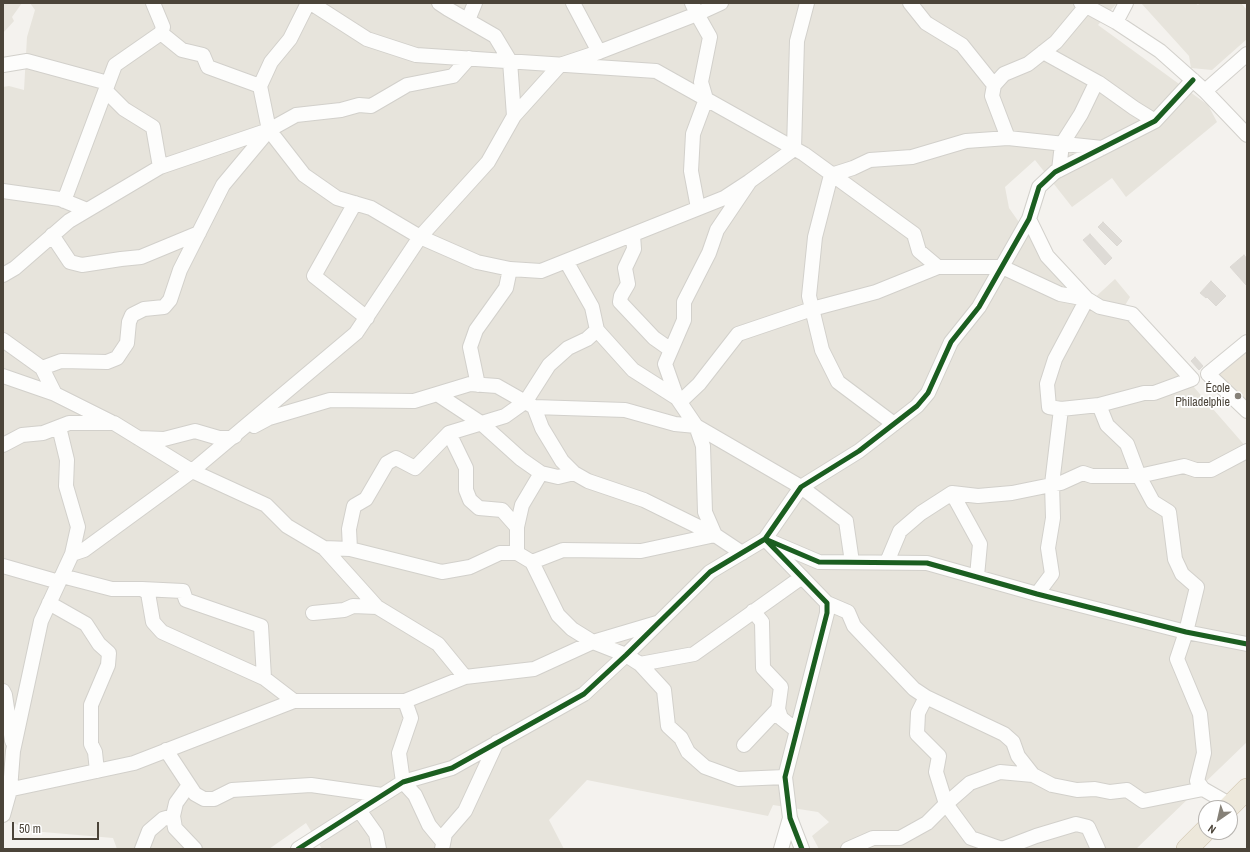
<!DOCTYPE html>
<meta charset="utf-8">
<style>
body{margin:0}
#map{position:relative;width:1250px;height:852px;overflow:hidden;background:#f4f2ee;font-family:"Archivo Narrow",sans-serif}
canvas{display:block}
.frame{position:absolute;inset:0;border:4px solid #4b4439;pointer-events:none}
.north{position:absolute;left:1198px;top:800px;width:40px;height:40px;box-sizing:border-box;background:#fff;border:1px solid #b7b4b0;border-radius:50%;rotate:214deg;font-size:11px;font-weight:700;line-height:16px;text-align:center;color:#4b4439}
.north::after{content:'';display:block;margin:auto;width:14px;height:18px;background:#868178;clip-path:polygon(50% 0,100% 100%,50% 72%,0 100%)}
.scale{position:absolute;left:12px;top:822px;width:87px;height:18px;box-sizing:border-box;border:2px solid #4b4439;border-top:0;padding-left:5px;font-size:12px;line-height:14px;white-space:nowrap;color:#4b4439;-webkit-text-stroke:3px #fff;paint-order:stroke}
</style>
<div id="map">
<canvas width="1250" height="852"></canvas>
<div class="frame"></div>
<div class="north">N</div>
<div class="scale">50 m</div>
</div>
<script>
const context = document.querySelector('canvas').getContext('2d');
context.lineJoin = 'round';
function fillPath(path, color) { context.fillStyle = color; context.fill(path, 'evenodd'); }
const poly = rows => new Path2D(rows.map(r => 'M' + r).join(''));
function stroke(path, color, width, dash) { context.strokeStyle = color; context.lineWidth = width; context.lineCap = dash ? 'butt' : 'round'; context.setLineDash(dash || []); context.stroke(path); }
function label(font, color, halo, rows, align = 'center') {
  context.font = font + ' "Archivo Narrow",sans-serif'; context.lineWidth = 3.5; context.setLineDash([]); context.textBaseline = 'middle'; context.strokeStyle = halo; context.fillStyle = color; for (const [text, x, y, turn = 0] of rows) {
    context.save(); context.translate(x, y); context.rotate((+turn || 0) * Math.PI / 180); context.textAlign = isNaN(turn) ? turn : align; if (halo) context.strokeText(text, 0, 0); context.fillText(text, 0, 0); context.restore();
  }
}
fillPath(poly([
 [3,3,22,3,12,17,14,21,3,33],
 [30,3,1117,3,1098,25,1208,105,1217,122,1126,197,1112,178,1072,207,1035,160,1005,187,1009,208,1047,262,1090,302,1115,279,1130,297,1124,307,1247,448,1247,742,1136,849,819,849,812,836,829,822,818,812,773,805,768,816,587,780,549,820,564,849,322,849,306,823,269,849,117,849,113,838,31,831,3,818,3,87,9,86,24,90,27,37,35,10],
 [1141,3,1195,3,1198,5,1200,3,1241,3,1247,10,1247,39,1212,70,1191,68,1189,56]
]), '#e7e4dc');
fillPath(poly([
 [1247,350,1247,411,1210,380]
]), '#eae5da');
const building = poly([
 [1103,222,1122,241,1117,246,1098,227,1103,222],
 [1090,234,1112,258,1105,265,1083,240,1090,234],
 [1244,255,1247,259,1246,285,1230,267,1244,255],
 [1211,281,1226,296,1216,306,1207,297,1206,298,1200,293,1211,281],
 [1195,357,1203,366,1199,370,1191,361,1195,357]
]);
fillPath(building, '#dedbd6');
stroke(building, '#dcd9d4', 1);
const minor = poly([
 [308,3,290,39,271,62,260,86,269,130,304,175,337,198,371,208,420,237,477,262,510,269,541,271,724,198,750,181],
 [311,3,367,39,416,55,656,71,804,154,914,234,919,251,938,267,1002,267,1060,294,1087,299,1055,359,1047,384,1049,407,1061,409,1099,405,1144,393,1154,393,1192,379,1132,314,1100,307,1087,299,1047,256,1029,219],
 [439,3,448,9,495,36,510,61,514,116],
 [573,3,599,52],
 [692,3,697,14,710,37,701,82,706,99,693,134,691,171,698,208],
 [910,3,926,23,962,45,994,85],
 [1081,3,1116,22,1160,51,1205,91,1247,135],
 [468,20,475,3],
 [1116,22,1126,3],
 [161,33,182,50,203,55,208,67,260,86],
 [1043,52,1099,83],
 [3,65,27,61,108,83],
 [106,91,124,109,153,127,160,167],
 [1205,91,1247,54],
 [1008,138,992,96,994,85,1004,74,1028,64,1056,42,1086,6],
 [1059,170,1062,144,1081,114,1095,85,1099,83,1134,108,1155,121],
 [3,191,60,199,87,210],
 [64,201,115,65,161,33,163,27,153,3],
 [355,203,314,276,367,318],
 [52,235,70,262,82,265,121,259,141,257,199,233],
 [633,235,634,249,625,268,628,284,621,296,620,302,654,338,671,350],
 [566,261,592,307,597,330,633,370,677,398],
 [3,275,15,268,69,221,160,167,269,130,296,115,341,110,359,105,371,106,407,85,453,76,469,58],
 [3,340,42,368,55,394,111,422],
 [1247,342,1208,374,1247,411],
 [42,368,61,361,107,362,117,358,127,343,129,322,132,315,144,309,164,307,170,300,180,270,223,185,269,130],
 [3,376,55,394],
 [478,385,470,347,476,330,506,288,510,269],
 [437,394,481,423,521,459,541,473,558,477,574,473],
 [680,402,699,384,738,334,812,309,876,292,938,267],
 [1099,405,1107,425,1127,444,1139,476,1153,502,1169,512,1175,559,1182,574,1197,587,1186,632,1177,659,1200,714,1204,753,1197,781,1203,789,1231,805],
 [534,407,625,410,675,424,696,426,801,487,846,521,852,562],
 [894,424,838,382,822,350,809,296,815,237,831,175,853,168,870,160,912,157,966,141,1008,138,1102,148],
 [254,426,269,418,330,400,414,401,470,384,497,386,534,407,542,428,562,461,574,473,588,481,644,500,715,535],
 [449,433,466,468,466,490,470,500,479,508,502,510,517,527],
 [138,438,164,439,195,431,219,438,231,438,235,436],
 [3,445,22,435,43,433,69,423,114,423,192,471,266,505,287,526,324,548,350,549,442,572,470,567,500,553,517,553,532,562,563,550,641,551,715,535,742,553],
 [952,493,980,544,977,576],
 [715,535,705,512,703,446,696,426,677,398,665,364,684,320,684,302,709,253,717,230,750,181,794,149,797,41,807,3],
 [324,548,377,607,438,644,465,677],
 [350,549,349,529,354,506,366,499,387,463,396,458,415,468,449,433,505,416,526,401,549,365,568,348,587,339,597,330],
 [517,553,517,527,522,505,541,473],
 [72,554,84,550,192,471,356,333,420,237,488,162,514,116,560,65,599,52,697,14,721,3],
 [532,562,558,615,572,629,593,642,626,655,640,664,694,654,802,577],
 [887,562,900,531,921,513,952,493,978,496,1012,493,1061,483,1083,473,1092,476,1139,476,1184,466,1196,470,1211,470,1247,451],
 [3,566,59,582],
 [62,576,112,589,142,589,148,593,153,622,162,632,264,678,294,701],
 [142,589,183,591,186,600,261,626,264,678],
 [1037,594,1052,574,1048,548,1053,518,1052,484,1061,409],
 [49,603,86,624,99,644,109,653,108,665,91,705,91,744,95,752,97,771],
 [827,603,848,612,854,626,914,689,926,697,1004,734,1013,742,1018,756,1033,775],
 [753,611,762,622,763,668,781,687,778,709,781,718,796,730],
 [313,613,344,610,353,606,377,607],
 [640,664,664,690,668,726,681,738,688,752,705,767,738,779,785,777],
 [3,691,5,695,12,741],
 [926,697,918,713,917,734,939,756,936,772,946,804,971,838,1002,849],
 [405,701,411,718,399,753,403,782,415,795,429,825,443,842],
 [744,745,778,709],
 [166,750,195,794,204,799,214,799,232,790,311,785,382,795],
 [189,785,176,803,173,816,175,828,195,849],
 [3,791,134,763,294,701,405,701,465,677,534,669,593,642,657,623],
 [359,810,376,834,379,849],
 [3,815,10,790,13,751,41,621,72,554,78,527,66,486,67,460,59,427],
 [142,849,149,831,163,819,173,816],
 [298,849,403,782,452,768,584,694,626,655,710,572,765,539,819,562,927,563,1037,594,1186,632,1247,644],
 [442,849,445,834,465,811,497,742],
 [781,849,790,818],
 [802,849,790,818,785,777,827,613,827,603,765,539,801,487,859,451,917,406,928,393,951,342,979,307,1029,219,1039,187,1055,172,1155,121,1193,80],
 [848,849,873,838,900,838,927,823,946,804,970,783,1000,772,1033,775,1052,785,1077,790,1095,789,1110,792,1127,790,1143,801,1203,789],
 [1002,849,1036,836,1076,824,1088,827,1098,849]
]);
const highway = poly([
 [1228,808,1247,789],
 [1187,849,1206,830]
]);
stroke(minor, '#d2d0cb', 16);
stroke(highway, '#ccbfa9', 22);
stroke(minor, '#fdfdfc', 14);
stroke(highway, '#ede8db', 21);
stroke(poly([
 [298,849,403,782,452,768,584,694,626,655,710,572,765,539,819,562,927,563,1037,594,1186,632,1247,644],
 [802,849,790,818,785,777,827,613,827,603,765,539,801,487,859,451,917,406,928,393,951,342,979,307,1029,219,1039,187,1055,172,1155,121,1193,80]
]), '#1b5e20', 5);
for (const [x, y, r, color] of [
 [1238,396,4,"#868178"]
]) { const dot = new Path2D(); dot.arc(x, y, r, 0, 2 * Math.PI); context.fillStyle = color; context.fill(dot); stroke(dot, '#fff', 1.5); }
label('12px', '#4b4439', '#fff', [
 ["École",1230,389],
 ["Philadelphie",1230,403]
], 'right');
</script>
